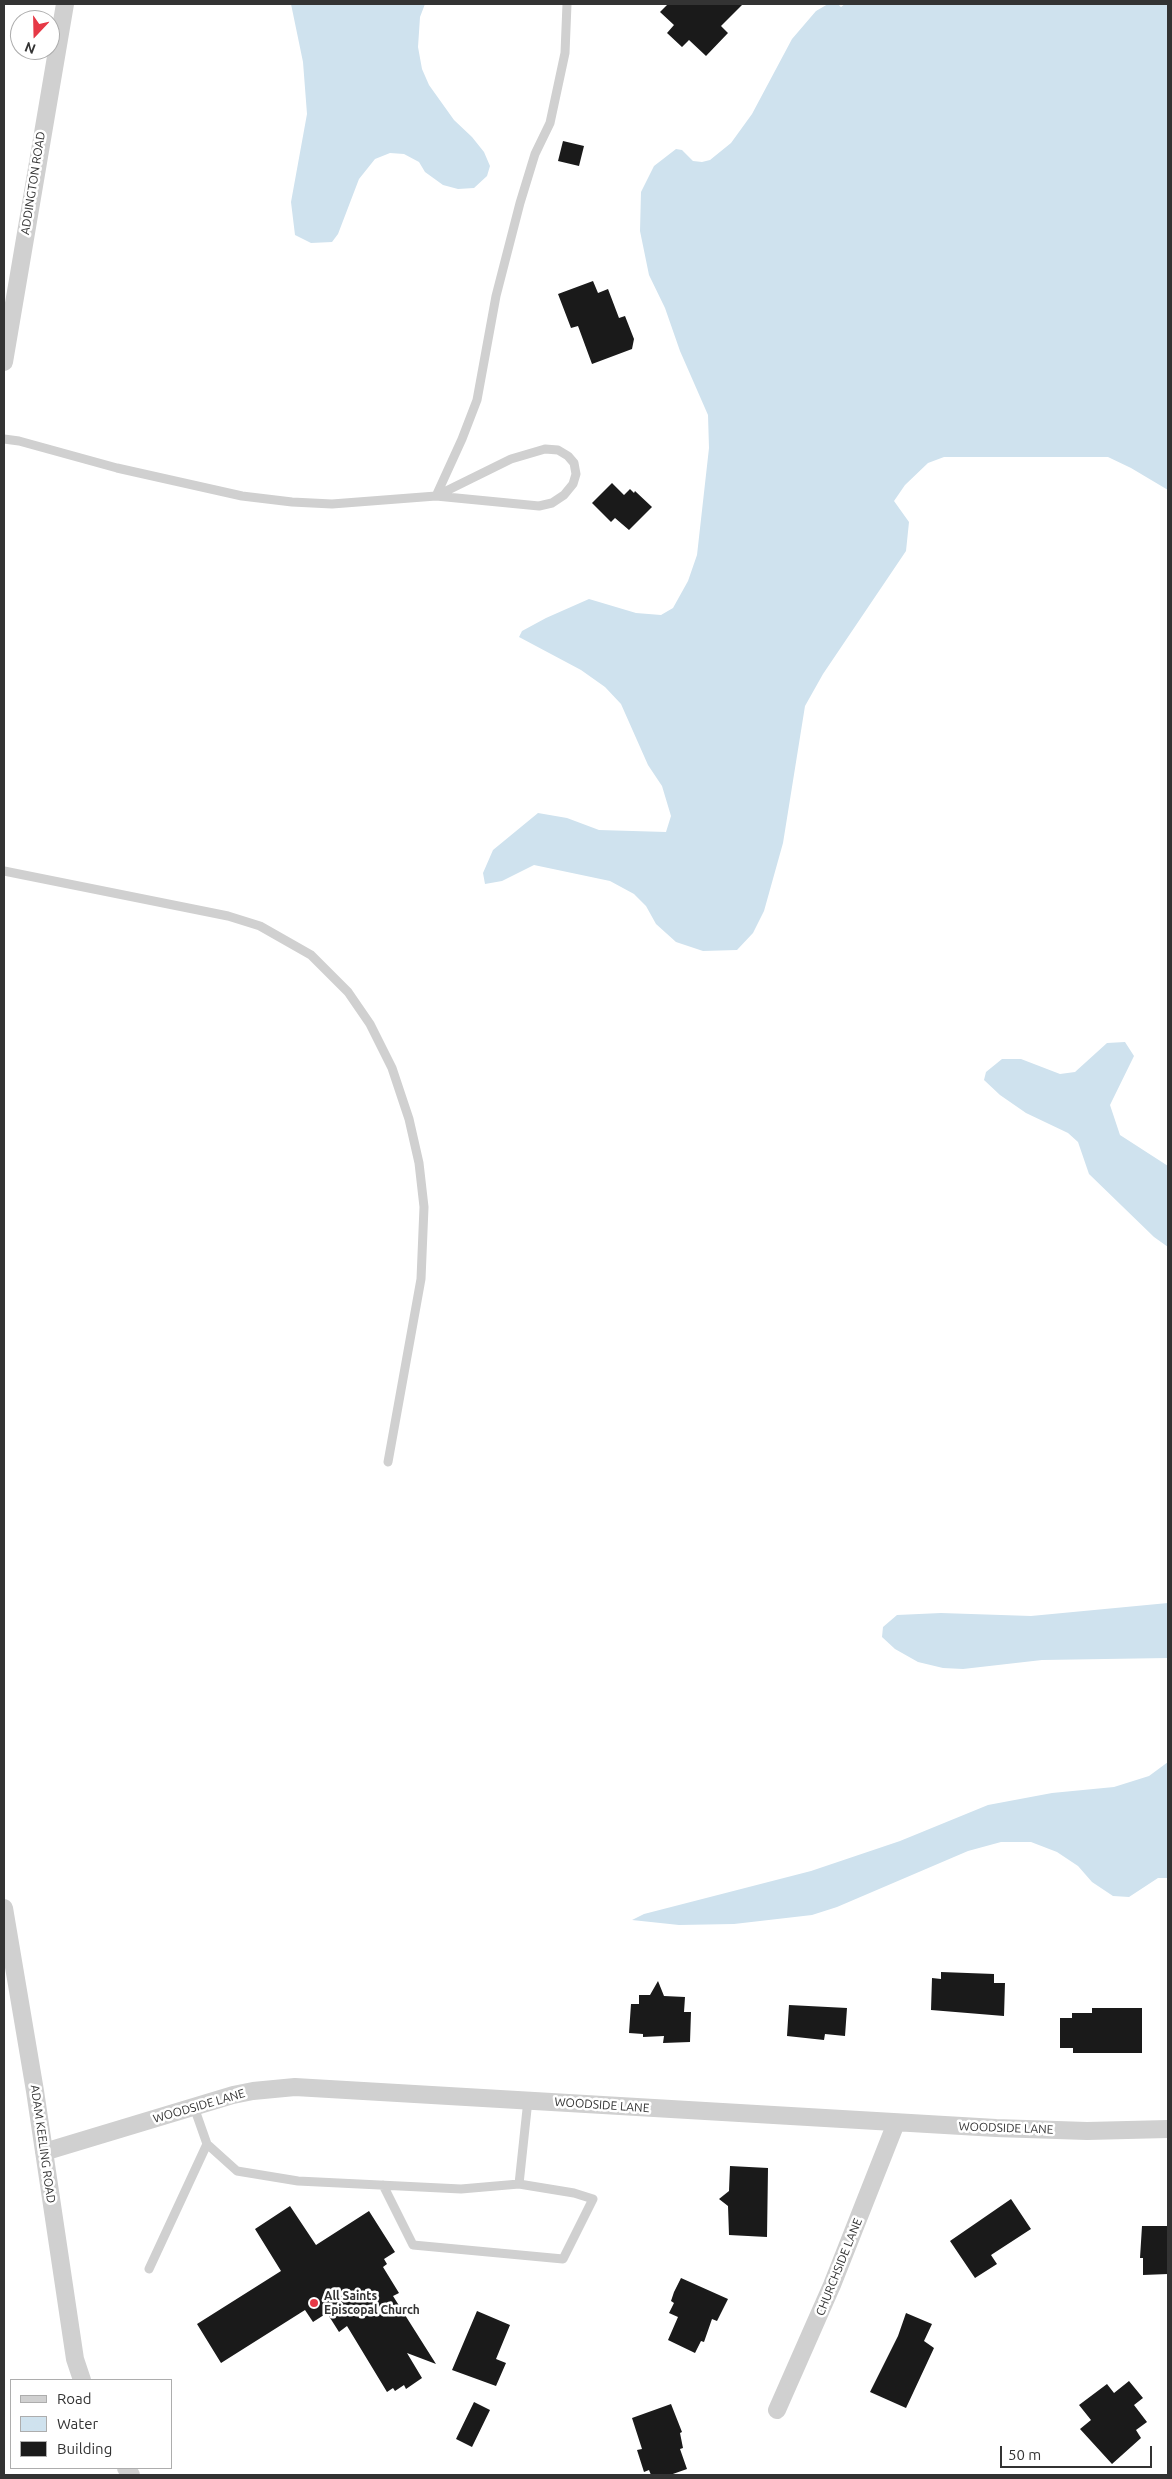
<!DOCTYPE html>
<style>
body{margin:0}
#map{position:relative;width:1172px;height:2479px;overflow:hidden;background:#fff;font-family:Ubuntu,sans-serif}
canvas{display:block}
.frame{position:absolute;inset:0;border:5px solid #333;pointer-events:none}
.legend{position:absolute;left:10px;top:2379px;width:162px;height:90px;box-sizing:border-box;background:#fff;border:1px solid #adadad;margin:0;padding:6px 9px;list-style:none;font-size:15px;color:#333}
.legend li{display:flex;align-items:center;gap:10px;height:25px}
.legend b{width:25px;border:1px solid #adadad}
.north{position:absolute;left:10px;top:10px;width:50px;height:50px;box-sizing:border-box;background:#fff;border:1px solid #adadad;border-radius:50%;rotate:201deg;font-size:14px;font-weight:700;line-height:20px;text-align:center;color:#333}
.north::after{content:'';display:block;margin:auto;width:18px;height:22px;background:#e63946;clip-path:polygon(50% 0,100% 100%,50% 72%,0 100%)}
.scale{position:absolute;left:1000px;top:2446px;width:152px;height:22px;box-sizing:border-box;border:2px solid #333;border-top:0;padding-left:6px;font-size:15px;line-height:18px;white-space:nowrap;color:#333;-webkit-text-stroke:4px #fff;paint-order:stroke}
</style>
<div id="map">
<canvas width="1172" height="2479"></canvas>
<div class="frame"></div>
<ul class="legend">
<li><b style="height:6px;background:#d0d0d0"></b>Road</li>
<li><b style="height:14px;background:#cfe2ee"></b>Water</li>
<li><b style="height:14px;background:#1a1a1a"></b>Building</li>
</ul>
<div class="north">N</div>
<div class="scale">50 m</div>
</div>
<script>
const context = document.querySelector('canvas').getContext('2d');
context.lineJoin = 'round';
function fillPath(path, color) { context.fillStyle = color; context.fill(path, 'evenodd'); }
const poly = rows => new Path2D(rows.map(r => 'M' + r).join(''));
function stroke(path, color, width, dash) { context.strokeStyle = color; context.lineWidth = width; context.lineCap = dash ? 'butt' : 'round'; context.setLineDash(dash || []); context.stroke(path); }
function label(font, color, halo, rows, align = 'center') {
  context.font = font + ' Ubuntu,sans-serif'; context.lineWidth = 5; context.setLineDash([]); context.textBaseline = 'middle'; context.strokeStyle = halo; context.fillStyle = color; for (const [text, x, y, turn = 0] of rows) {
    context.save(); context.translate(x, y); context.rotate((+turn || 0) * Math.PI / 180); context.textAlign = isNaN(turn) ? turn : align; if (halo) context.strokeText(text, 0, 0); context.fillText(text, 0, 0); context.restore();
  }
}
fillPath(poly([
 [291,4,425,4,420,17,418,47,422,69,429,85,454,120,472,137,484,152,490,166,487,176,474,188,458,189,443,185,425,172,419,162,404,154,390,153,375,159,359,179,338,234,332,242,311,243,295,235,291,202,307,114,303,62],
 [828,4,838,4,841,7,845,4,1168,4,1168,490,1131,468,1108,457,944,457,928,463,905,485,894,501,909,522,906,551,823,674,805,706,783,843,764,911,753,933,737,950,703,951,676,942,656,924,646,906,634,894,610,881,534,865,502,881,485,884,483,873,493,850,538,813,567,818,599,830,666,832,671,816,662,786,648,765,621,704,605,687,581,670,519,637,522,631,546,618,589,599,636,613,661,615,673,608,688,581,697,555,709,448,708,415,680,351,665,308,649,275,640,231,641,192,654,166,676,149,682,150,693,161,702,162,710,160,731,143,752,114,792,39,816,11],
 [1125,1042,1134,1056,1110,1105,1120,1135,1168,1166,1168,1247,1154,1237,1089,1174,1078,1142,1068,1133,1026,1113,1000,1095,984,1080,986,1072,1002,1059,1021,1059,1060,1074,1075,1072,1107,1043],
 [1168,1603,1168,1658,1042,1660,963,1669,943,1668,918,1662,895,1649,882,1637,883,1627,897,1615,941,1613,1031,1616],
 [1168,1762,1168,1878,1158,1878,1129,1897,1113,1896,1092,1882,1078,1866,1057,1852,1031,1842,1001,1842,968,1851,837,1907,812,1915,734,1924,679,1925,632,1920,644,1914,811,1871,900,1841,988,1805,1052,1793,1114,1787,1149,1776]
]), '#cfe2ee');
fillPath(poly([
 [668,4,743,4,721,26,728,33,706,56,689,40,682,47,667,33,674,25,660,12],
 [563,141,584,146,579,166,558,161],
 [593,281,598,293,608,289,619,318,625,316,634,339,632,349,592,364,578,326,571,328,558,294],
 [612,483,624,495,630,489,634,493,635,491,652,507,629,530,615,518,611,522,592,503],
 [941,1972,994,1974,994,1983,1005,1983,1004,2016,931,2010,932,1978,941,1979],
 [658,1981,664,1996,685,1997,684,2012,691,2012,690,2042,663,2043,664,2036,643,2037,643,2034,629,2033,631,2004,639,2004,639,1995,650,1995],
 [789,2005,847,2008,845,2036,825,2034,824,2040,787,2036],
 [1092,2008,1142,2008,1142,2053,1073,2053,1073,2048,1060,2048,1060,2018,1072,2018,1072,2013,1092,2013],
 [730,2166,768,2168,767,2237,729,2235,728,2206,719,2199,729,2191],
 [1011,2199,1031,2229,991,2255,997,2264,975,2278,950,2241],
 [290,2206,316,2245,369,2211,395,2252,384,2259,387,2264,383,2267,399,2293,393,2296,436,2364,407,2353,422,2378,406,2389,404,2385,395,2391,393,2388,387,2392,347,2326,339,2332,327,2313,313,2322,305,2310,221,2363,197,2324,281,2271,255,2229],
 [1142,2226,1168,2226,1168,2274,1143,2275,1143,2258,1140,2258],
 [681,2278,728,2299,717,2321,712,2319,704,2342,701,2341,695,2353,668,2340,678,2317,669,2313,674,2303,671,2301,674,2292],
 [477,2311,510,2325,496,2359,506,2363,496,2386,452,2370],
 [906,2313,932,2324,924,2341,934,2348,906,2408,870,2392,898,2336],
 [1129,2381,1143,2398,1134,2405,1147,2422,1136,2430,1141,2438,1112,2464,1080,2429,1091,2420,1079,2405,1107,2384,1114,2393],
 [474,2402,490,2410,472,2447,456,2439],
 [671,2404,682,2432,680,2433,683,2448,680,2449,687,2469,670,2475,651,2475,649,2470,644,2472,637,2450,642,2449,632,2418]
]), '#1a1a1a');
stroke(poly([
 [4,439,19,441,117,468,242,496,292,502,332,504,436,496,462,439,477,400,496,296,520,203,535,154,550,123,565,53,567,4],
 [545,449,558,450,568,456,574,463,576,474,573,484,564,495,552,503,539,506,436,496,511,459,545,449],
 [4,871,228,916,260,926,311,955,348,992,370,1024,392,1068,409,1119,419,1163,424,1207,421,1279,388,1462],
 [194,2107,207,2144,237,2171,298,2181,461,2189,519,2184,528,2100],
 [383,2185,413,2245,563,2259,593,2199,574,2193,519,2184],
 [149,2269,207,2144]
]), '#d0d0d0', 9);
stroke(poly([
 [4,362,65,4],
 [4,1908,35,2091,75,2359,82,2380],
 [44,2152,233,2095,253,2091,295,2087,996,2128,1087,2131,1168,2129],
 [777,2410,832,2285,896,2123],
 [126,2468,131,2475]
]), '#d0d0d0', 18);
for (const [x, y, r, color] of [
 [314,2303,5,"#e63946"]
]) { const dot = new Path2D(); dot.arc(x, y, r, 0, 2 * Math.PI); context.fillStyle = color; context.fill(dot); stroke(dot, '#fff', 2); }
label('12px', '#333', '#fff', [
 ["ADDINGTON ROAD",33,183,-81],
 ["WOODSIDE LANE",602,2105,4],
 ["WOODSIDE LANE",199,2106,-16],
 ["WOODSIDE LANE",1006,2128,2],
 ["ADAM KEELING ROAD",43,2144,82],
 ["CHURCHSIDE LANE",839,2267,-68]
]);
label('bold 12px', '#333', '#fff', [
 ["All Saints",324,2296],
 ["Episcopal Church",324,2310]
], 'left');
</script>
